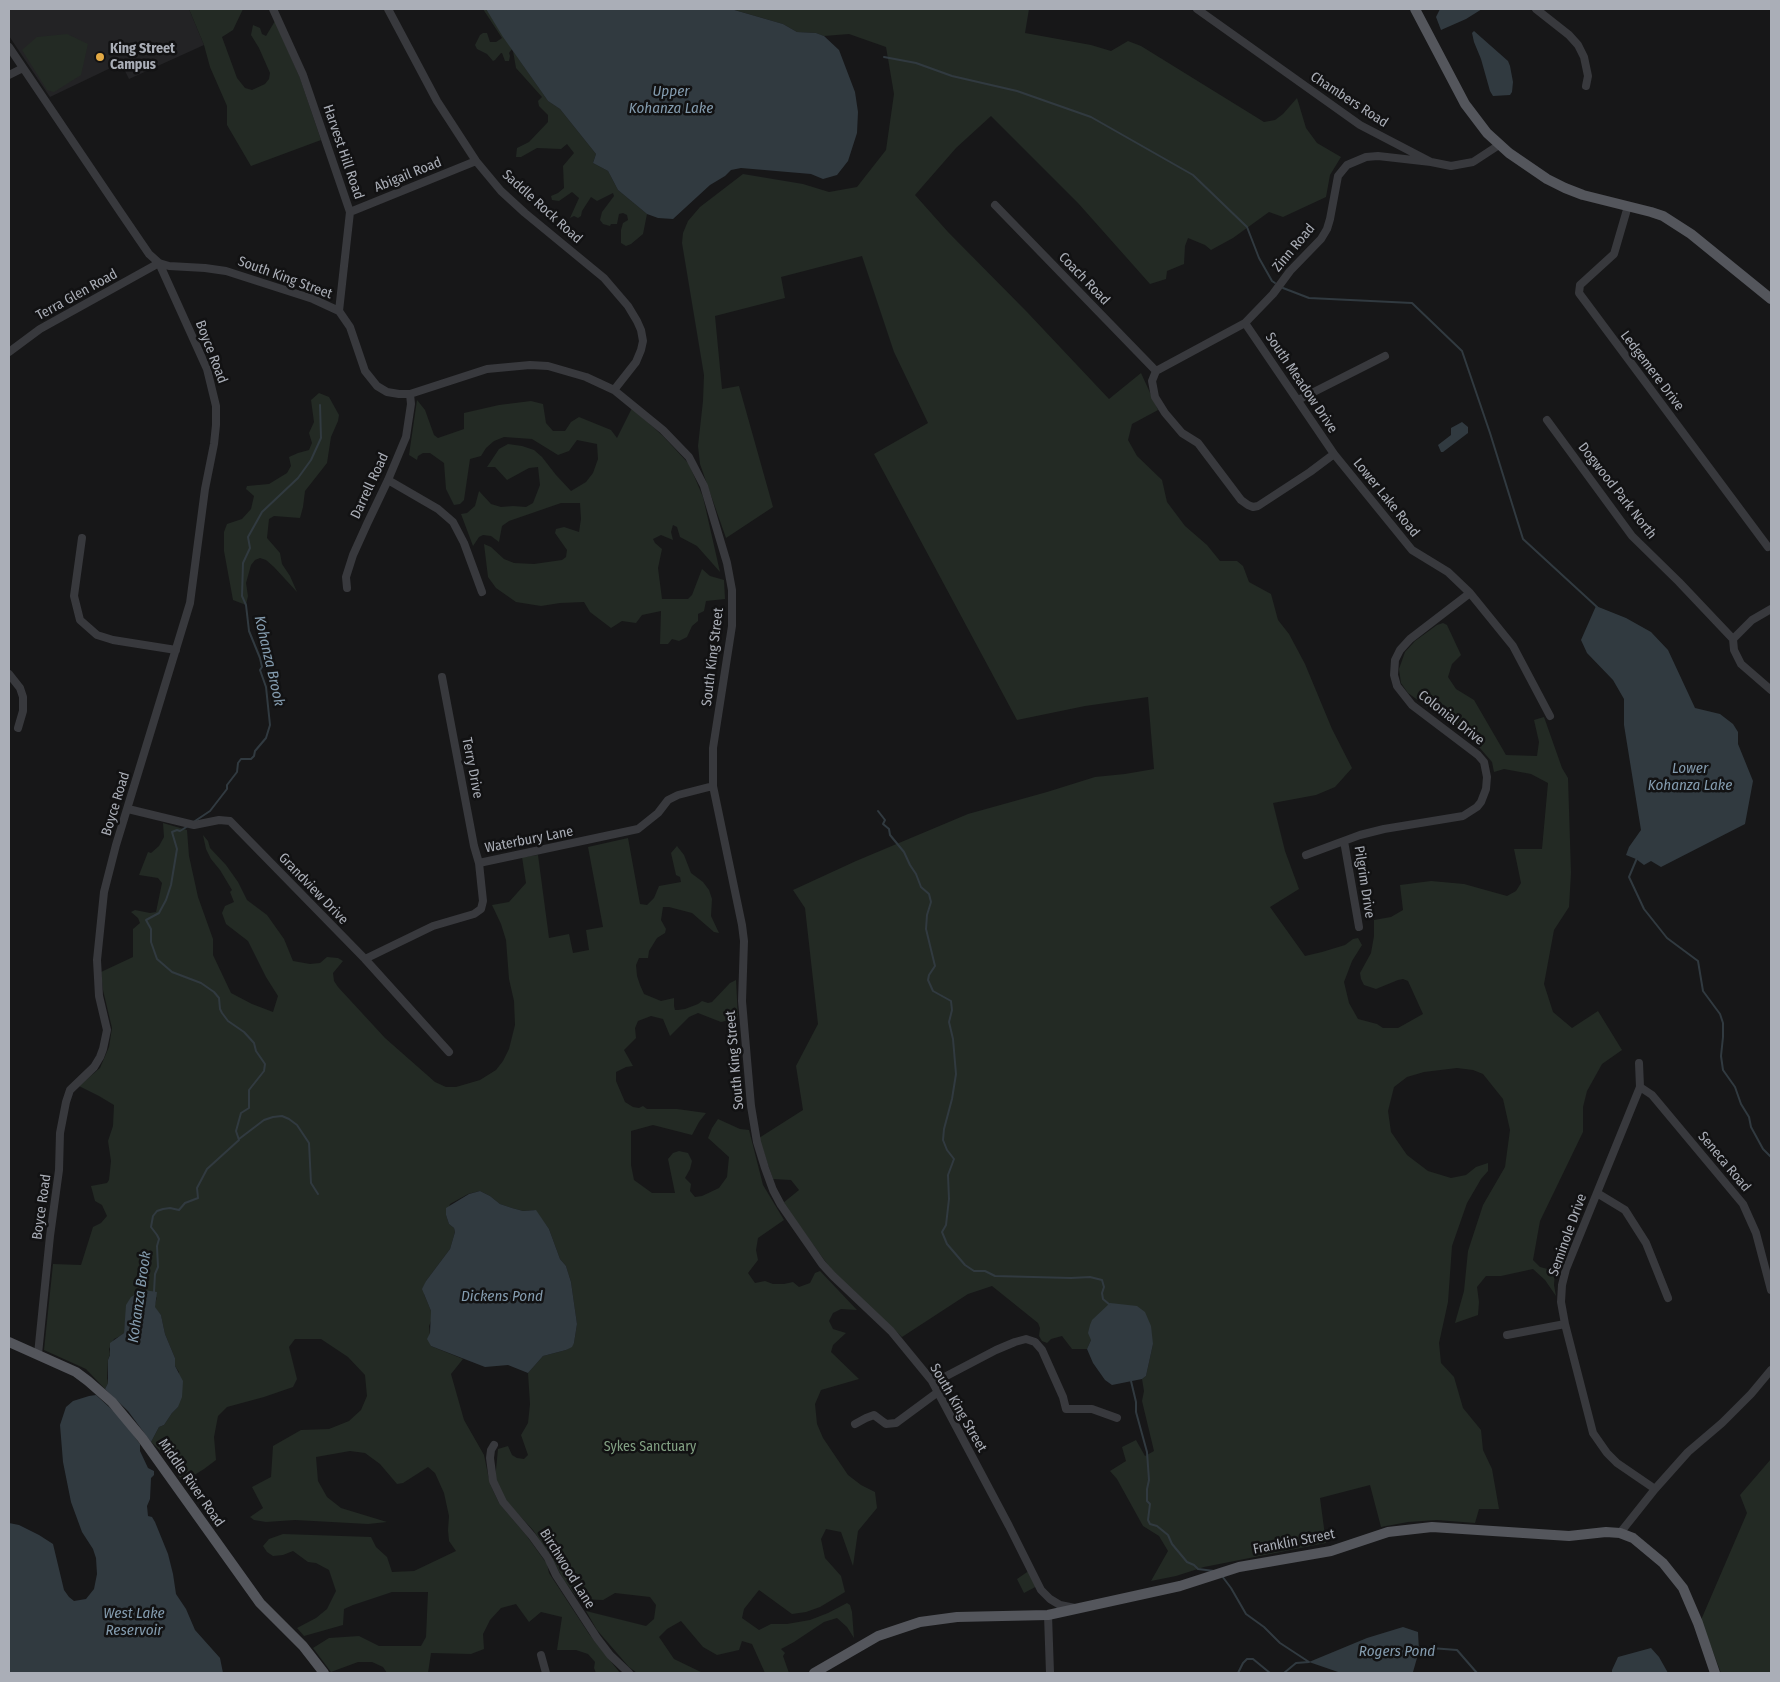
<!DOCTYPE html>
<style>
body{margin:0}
#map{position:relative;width:1780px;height:1682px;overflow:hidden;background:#171718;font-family:"Fira Sans Condensed",sans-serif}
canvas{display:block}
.frame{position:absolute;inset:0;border:10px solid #aaaeb7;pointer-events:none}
</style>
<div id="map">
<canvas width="1780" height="1682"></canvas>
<div class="frame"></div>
</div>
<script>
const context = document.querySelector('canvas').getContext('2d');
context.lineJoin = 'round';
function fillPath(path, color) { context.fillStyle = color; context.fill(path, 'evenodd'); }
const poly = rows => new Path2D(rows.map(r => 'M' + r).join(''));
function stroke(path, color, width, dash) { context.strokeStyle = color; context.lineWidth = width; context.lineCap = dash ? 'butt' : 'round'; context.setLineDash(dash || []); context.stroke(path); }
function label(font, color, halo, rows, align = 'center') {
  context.font = font + ' "Fira Sans Condensed",sans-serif'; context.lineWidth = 5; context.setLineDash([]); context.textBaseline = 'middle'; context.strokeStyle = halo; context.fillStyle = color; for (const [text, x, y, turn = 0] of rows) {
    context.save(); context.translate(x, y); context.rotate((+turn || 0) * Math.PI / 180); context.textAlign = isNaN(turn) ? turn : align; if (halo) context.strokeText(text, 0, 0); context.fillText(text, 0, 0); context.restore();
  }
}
fillPath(poly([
 [9,9,189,9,204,45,129,79,121,63,50,97,9,36]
]), '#232325');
fillPath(poly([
 [189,9,243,9,233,30,222,37,237,78,245,88,252,90,265,84,269,79,270,73,259,48,251,35,253,25,260,28,262,34,266,36,275,21,300,78,321,140,251,166,227,125,227,106,210,67,204,45],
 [483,9,486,9,512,49,509,53,510,56,509,61,505,61,502,53,501,53,495,60,493,61,487,54,477,49,475,45,480,35,483,33,487,33,490,42,496,42,502,38],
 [731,9,1029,9,1025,33,1091,45,1111,51,1128,41,1141,46,1264,122,1275,120,1283,114,1297,98,1306,128,1317,143,1341,157,1330,175,1326,197,1283,217,1269,212,1233,238,1211,250,1205,245,1188,238,1185,246,1184,264,1167,271,1166,279,1150,284,1078,203,991,116,956,148,915,195,948,232,1027,312,1109,399,1141,373,1158,410,1132,424,1128,440,1137,456,1162,480,1167,502,1185,526,1207,545,1220,561,1237,561,1243,566,1249,582,1271,594,1278,620,1289,634,1305,664,1332,729,1352,768,1335,787,1316,795,1273,803,1285,851,1299,889,1270,907,1305,956,1322,952,1345,945,1353,939,1358,938,1362,945,1352,961,1344,982,1349,1003,1358,1019,1377,1024,1383,1028,1398,1028,1423,1014,1408,981,1403,979,1398,980,1376,989,1364,985,1361,979,1360,973,1371,953,1374,936,1374,920,1391,917,1403,910,1400,885,1431,881,1464,884,1507,896,1516,891,1521,883,1514,849,1542,849,1548,783,1531,774,1504,769,1494,772,1492,762,1479,747,1463,733,1408,693,1401,683,1399,669,1405,652,1415,641,1437,625,1443,623,1447,625,1461,655,1452,664,1448,677,1456,689,1474,700,1506,755,1537,756,1539,742,1534,720,1544,717,1562,768,1568,778,1571,873,1569,907,1554,930,1544,984,1553,1012,1572,1028,1598,1011,1622,1050,1602,1064,1587,1091,1583,1107,1583,1132,1540,1221,1533,1260,1540,1267,1555,1271,1554,1285,1556,1296,1545,1280,1533,1269,1501,1276,1486,1276,1477,1287,1479,1302,1478,1315,1455,1323,1464,1291,1468,1251,1483,1205,1505,1167,1510,1130,1503,1099,1483,1074,1473,1070,1457,1068,1424,1072,1407,1077,1394,1087,1388,1111,1391,1132,1407,1155,1428,1171,1451,1178,1466,1175,1476,1167,1488,1163,1488,1171,1481,1179,1467,1203,1452,1246,1448,1302,1439,1343,1441,1363,1454,1377,1463,1408,1481,1430,1483,1450,1492,1469,1499,1509,1479,1509,1475,1523,1437,1520,1408,1522,1381,1527,1370,1485,1320,1498,1326,1543,1204,1567,1176,1576,1151,1581,1168,1551,1159,1536,1143,1526,1117,1479,1110,1471,1126,1461,1122,1447,1136,1440,1145,1456,1154,1451,1142,1401,1144,1391,1142,1379,1146,1376,1153,1344,1091,1340,1087,1349,1072,1349,1062,1336,1051,1339,1047,1343,1042,1341,1039,1336,1040,1328,1038,1323,992,1286,968,1294,902,1337,833,1272,783,1203,799,1190,791,1180,773,1179,759,1138,803,1110,796,1066,818,1024,805,908,793,890,856,861,968,814,1047,792,1095,777,1125,774,1154,769,1148,697,1085,706,1017,720,874,454,928,423,894,352,862,256,781,277,785,298,715,316,722,389,739,386,773,507,726,538,700,464,698,446,703,401,704,375,682,243,683,233,688,221,700,207,743,174,803,184,829,192,857,187,886,150,894,94,886,47,849,34,824,36,816,33,797,32,783,24],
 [67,34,88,44,81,75,54,92,47,90,22,50,37,37],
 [513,51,548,101,560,109,596,154,593,163,608,171,618,190,647,214,643,234,631,244,626,246,621,243,621,230,623,223,628,220,627,215,623,213,619,214,617,224,611,224,610,226,603,224,600,220,602,212,614,196,613,193,597,201,591,197,582,211,581,216,578,218,574,216,570,218,579,198,572,192,559,201,552,200,551,196,558,193,564,188,563,166,574,153,567,144,561,149,537,148,521,157,516,157,517,148,529,142,548,122,548,115,539,106,538,101,542,97,516,68],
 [319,393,329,397,339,415,338,421,331,437,327,463,305,491,303,507,300,518,274,516,269,519,267,538,280,553,282,564,290,576,297,592,274,567,266,560,260,558,255,560,251,565,246,583,248,596,246,605,233,600,224,551,224,532,227,524,242,519,251,509,254,496,246,489,247,486,269,484,287,473,291,466,289,457,298,453,309,450,312,443,309,433,314,422,311,400],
 [417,400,425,410,434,435,438,438,464,429,464,413,499,405,531,401,543,404,546,423,553,431,565,431,571,422,579,417,611,430,617,438,632,408,663,436,689,464,703,497,720,572,697,546,680,537,677,527,673,525,671,532,673,540,661,535,653,539,655,543,662,549,658,568,662,599,688,599,692,595,702,569,710,576,724,580,725,599,706,601,704,611,698,614,698,621,692,626,687,637,679,641,672,639,668,644,660,644,661,611,642,615,636,623,622,621,611,628,590,612,584,602,560,603,541,606,516,602,496,588,488,577,484,544,491,547,504,559,514,563,534,564,562,560,566,557,567,550,555,533,556,529,564,527,579,532,581,519,580,503,561,503,509,521,502,526,499,542,491,536,483,535,479,537,473,546,461,514,467,513,475,506,479,491,491,504,501,507,513,506,526,507,533,503,540,485,538,467,529,468,507,480,495,467,487,467,499,449,508,444,522,446,534,450,542,457,556,475,571,491,586,482,593,473,598,459,597,444,577,440,569,451,558,455,532,439,504,437,494,441,486,448,481,456,470,459,464,500,460,504,454,505,446,489,444,463,430,453,423,453,418,456,417,460,409,455],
 [163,823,187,830,189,856,198,897,213,939,213,955,231,993,252,1004,273,1012,278,996,266,977,248,941,226,924,222,913,225,906,234,902,230,892,232,890,220,870,211,859,206,849,203,835,208,841,210,848,226,865,238,882,247,900,267,915,284,939,293,961,310,964,320,963,327,957,338,958,343,961,333,973,334,981,338,987,385,1038,435,1082,446,1087,456,1087,480,1080,496,1070,503,1061,509,1049,515,1025,514,1001,509,979,506,940,501,924,492,905,509,902,526,883,522,857,538,855,549,938,569,934,573,953,589,950,586,930,603,927,588,847,628,838,640,904,647,905,654,898,659,886,681,882,680,877,676,875,671,853,677,846,684,855,691,873,703,882,709,890,712,899,711,916,719,933,714,932,692,913,669,907,663,907,661,920,666,929,665,933,657,938,649,951,648,958,639,958,636,965,637,976,640,985,644,994,661,1001,674,998,674,1006,675,1010,678,1010,685,1009,698,1004,702,1001,708,1003,712,1002,730,983,736,980,738,1018,721,1022,698,1013,689,1017,670,1036,663,1019,651,1016,638,1021,635,1028,636,1038,624,1050,633,1066,626,1067,616,1072,616,1081,625,1102,633,1107,639,1108,643,1106,647,1109,677,1109,706,1113,699,1122,692,1135,653,1125,631,1131,631,1165,634,1180,652,1193,675,1193,668,1159,673,1153,679,1151,688,1153,692,1161,690,1169,685,1178,691,1184,690,1191,695,1197,702,1196,719,1188,727,1177,729,1157,708,1138,712,1128,718,1119,740,1129,749,1130,763,1185,784,1220,758,1238,756,1250,758,1260,748,1273,755,1283,765,1281,773,1284,784,1284,793,1282,799,1287,810,1283,815,1273,820,1271,857,1310,841,1309,833,1313,829,1321,833,1329,846,1333,833,1345,831,1352,859,1379,821,1390,815,1404,817,1424,823,1438,848,1475,861,1485,875,1492,877,1508,858,1531,853,1566,841,1532,826,1529,821,1539,825,1558,841,1576,845,1592,820,1607,806,1612,792,1614,759,1590,744,1609,742,1618,759,1630,771,1624,787,1624,810,1620,828,1613,847,1603,850,1605,852,1612,854,1638,847,1627,837,1618,824,1622,794,1642,781,1649,785,1653,783,1656,789,1673,765,1673,752,1644,742,1641,739,1650,717,1655,703,1647,681,1621,667,1629,659,1637,674,1659,703,1673,637,1673,629,1667,597,1630,586,1611,646,1626,654,1619,656,1605,650,1597,615,1593,603,1600,578,1599,563,1579,553,1560,533,1530,504,1499,495,1480,498,1449,508,1446,512,1455,517,1458,524,1459,528,1455,521,1435,528,1423,530,1404,528,1373,543,1356,566,1350,574,1343,577,1324,571,1282,566,1266,560,1259,549,1229,535,1210,523,1211,512,1208,500,1204,490,1196,480,1191,468,1194,450,1204,446,1215,449,1224,454,1228,455,1232,450,1249,426,1281,424,1294,431,1311,431,1321,429,1326,431,1346,463,1359,451,1374,464,1420,484,1455,490,1484,499,1503,526,1535,547,1564,549,1573,589,1634,620,1673,596,1673,594,1668,595,1662,588,1654,576,1650,557,1650,562,1617,541,1612,529,1622,516,1604,501,1608,490,1620,483,1634,484,1649,471,1654,431,1653,428,1673,387,1673,383,1667,372,1662,358,1662,331,1672,313,1648,329,1638,359,1636,379,1646,421,1646,426,1637,428,1592,392,1592,353,1605,344,1609,343,1625,304,1636,297,1628,316,1618,327,1609,336,1591,329,1570,316,1563,308,1562,293,1551,283,1555,273,1556,267,1552,263,1546,269,1539,283,1534,371,1537,376,1547,387,1557,392,1572,414,1571,456,1551,449,1541,448,1530,449,1516,444,1493,435,1473,428,1467,403,1483,397,1484,380,1464,365,1453,350,1451,316,1457,318,1481,327,1497,341,1508,387,1522,368,1524,295,1520,266,1522,254,1520,250,1517,263,1508,252,1487,271,1477,273,1446,301,1430,329,1429,349,1421,361,1410,367,1396,365,1375,348,1357,321,1339,295,1339,289,1347,297,1379,293,1387,264,1397,227,1407,218,1416,214,1437,216,1460,204,1469,183,1482,166,1456,151,1442,159,1427,164,1425,172,1413,178,1407,179,1372,175,1366,175,1358,165,1334,161,1315,154,1307,157,1297,125,1324,124,1333,120,1336,114,1339,109,1349,110,1354,108,1360,107,1378,108,1383,105,1389,86,1369,44,1350,53,1264,81,1265,93,1227,101,1223,107,1216,102,1205,95,1201,91,1186,107,1183,109,1180,111,1161,108,1141,113,1126,114,1105,99,1096,79,1086,100,1068,109,1047,112,1028,103,990,101,972,133,957,133,929,140,923,138,918,131,912,135,910,150,913,156,912,162,883,158,878,139,875,148,852,151,853,159,846,164,837],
 [1771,1459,1771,1673,1721,1673,1701,1620,1747,1513,1740,1495],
 [1033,1568,1041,1584,1024,1593,1017,1579]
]), '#232a24');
fillPath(poly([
 [486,9,731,9,783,24,797,32,816,33,824,36,839,50,855,92,858,112,857,133,848,161,837,175,823,179,811,174,741,168,731,170,725,176,710,185,673,219,658,218,647,214,618,190,608,171,593,163,596,154,560,109,548,101,503,37],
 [1440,9,1482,9,1466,19,1441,30,1436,17],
 [1474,31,1508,61,1510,66,1513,82,1512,92,1510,95,1493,96,1490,91,1481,59,1474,42,1472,33],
 [1462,422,1468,427,1468,433,1443,452,1441,452,1438,445,1451,435,1451,428],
 [1596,606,1626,618,1651,632,1668,650,1695,708,1720,714,1733,724,1738,732,1738,744,1753,781,1745,824,1661,867,1651,861,1644,865,1636,859,1626,855,1629,847,1641,830,1624,725,1624,699,1613,680,1587,653,1581,640],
 [480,1191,490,1196,500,1204,512,1208,523,1211,536,1210,549,1229,560,1259,566,1266,571,1282,577,1324,574,1343,572,1347,566,1350,543,1356,528,1373,508,1365,485,1367,431,1346,427,1339,430,1333,431,1311,422,1289,426,1281,450,1249,455,1232,454,1228,449,1224,446,1215,446,1208,469,1194],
 [144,1290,157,1292,155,1307,161,1315,165,1334,175,1358,175,1366,183,1381,182,1397,178,1407,172,1413,164,1425,159,1427,151,1442,128,1411,105,1389,108,1383,108,1360,110,1355,110,1343,124,1333,126,1305,131,1297],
 [1110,1303,1137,1306,1145,1312,1151,1326,1153,1344,1146,1376,1142,1379,1112,1385,1105,1380,1093,1363,1087,1349,1091,1340,1088,1333,1090,1325,1092,1320],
 [96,1395,120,1417,140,1444,140,1451,148,1468,154,1471,154,1475,151,1478,150,1499,147,1506,148,1516,152,1517,155,1522,168,1554,173,1574,176,1594,186,1609,195,1630,220,1658,223,1673,9,1673,9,1523,19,1525,39,1535,53,1544,64,1590,69,1597,74,1601,86,1599,94,1589,97,1574,96,1558,93,1549,82,1532,71,1502,63,1462,60,1425,66,1407,73,1401,89,1396],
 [1403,1627,1418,1632,1419,1651,1413,1672,1411,1673,1341,1673,1309,1662,1367,1638],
 [1651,1648,1659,1657,1668,1673,1612,1673,1612,1670,1618,1657]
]), '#313a40');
stroke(poly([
 [884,57,916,63,952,76,1017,91,1091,117,1193,175,1247,227,1259,258,1272,281,1275,283],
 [1283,288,1309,298,1412,303,1462,351,1490,433,1523,539,1597,607],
 [878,811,885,820,883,824,889,829,890,835,904,852,910,865,916,874,921,887,929,894,931,902,927,915,926,929,935,966,929,975,928,980,933,991,951,1001,952,1010,949,1022,953,1039,956,1074,952,1099,944,1129,943,1140,947,1150,954,1159,948,1175,949,1199,946,1225,942,1232,947,1244,965,1265,974,1271,985,1271,995,1276,1071,1278,1090,1277,1102,1280,1104,1287,1102,1293,1103,1299,1110,1305],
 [192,823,210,811,227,789,227,785,237,772,238,763,241,759,251,759,254,756,255,751,266,738,270,725,266,687,260,670,262,667,260,658,249,631,246,605,242,596,243,563,250,548,248,537,262,512,298,478,311,460,321,438,320,405],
 [1637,858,1629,877,1644,909,1667,938,1698,961,1703,991,1720,1014,1723,1023,1723,1037,1721,1056,1723,1070,1735,1087,1741,1104,1749,1117,1751,1127,1763,1149,1771,1157],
 [239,1139,264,1120,273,1117,282,1116,289,1119,297,1125,309,1143,311,1183,318,1194],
 [154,1292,155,1274,158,1267,157,1246,159,1239,157,1235,151,1227,153,1216,157,1211,163,1209,170,1208,179,1210,185,1203,198,1198,197,1188,207,1169,239,1140,236,1131,241,1113,249,1108,249,1090,264,1071,265,1064,256,1051,254,1043,244,1032,228,1021,222,1013,220,1009,219,998,214,992,201,983,172,972,157,959,151,942,151,929,146,920,159,913,166,900,171,885,177,849,172,832,177,830,180,831,188,826],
 [1131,1381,1136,1402,1136,1412,1147,1452,1149,1480,1147,1489,1147,1501,1150,1504,1148,1520,1150,1524,1157,1526,1168,1535,1172,1544,1187,1562,1194,1565,1198,1569,1214,1571],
 [1222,1576,1231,1588,1246,1614,1264,1627,1280,1643,1309,1662],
 [1418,1647,1457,1650,1477,1673],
 [1238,1673,1243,1663,1247,1659,1253,1659,1270,1673],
 [1284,1673,1296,1663,1309,1662]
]), '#313a40', 2);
stroke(poly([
 [273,9,303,75,350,212,339,311],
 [388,9,437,101,476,161,501,191,525,213,604,278,628,306,637,321,641,330,643,341,641,350,636,362,614,390],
 [1197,9,1360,125,1431,162,1451,166,1473,162,1499,145],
 [1536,9,1569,35,1578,45,1584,57,1588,76,1586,86],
 [9,47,121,213,149,254,159,263,169,266,205,268,226,271,313,299,339,311,350,327,365,371,377,386,387,392,399,394,410,394,487,369,530,365,548,366,586,377,614,390,663,430,689,457,704,486,727,563,732,590,732,626,713,748,713,786,742,925,744,941,742,1001,751,1106,757,1142,765,1168,773,1190,781,1205,822,1264,833,1276,891,1331,932,1381,1009,1526,1041,1590,1050,1599,1060,1605,1075,1608],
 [9,75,23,68],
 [995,205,1156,371],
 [1628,206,1614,254,1580,285,1579,293,1768,547],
 [350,212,476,161],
 [1245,323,1334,454,1412,550,1448,572,1470,593,1513,646,1550,716],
 [9,352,40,329,159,263,207,369,216,406,216,425,214,444,205,489,190,603,116,845,104,892,97,960,99,996,107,1030,103,1049,100,1057,94,1067,70,1090,66,1102,60,1133,59,1170,50,1236,38,1354],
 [1156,371,1245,323,1273,294,1290,271,1321,239,1327,229,1330,219,1338,176,1347,165,1366,157,1378,156,1431,162],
 [1156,371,1152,381,1155,397,1165,413,1182,433,1198,443,1241,500,1248,505,1253,507,1258,506,1310,472,1334,454],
 [1298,400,1385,356],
 [1547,420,1632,536,1679,582,1733,639],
 [388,480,438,509,453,522,464,543,482,592],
 [82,538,74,596,80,620,97,635,113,640,176,650],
 [347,588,346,577,353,555,367,524,388,480,406,437,411,404,410,394],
 [1771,609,1752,620,1733,639,1734,650,1741,664,1771,690],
 [9,674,20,688,23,697,23,711,18,728],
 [442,677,474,846,479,863],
 [128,809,194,825,219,820,230,821,365,959,449,1052],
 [1344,841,1359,927],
 [1306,855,1360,835,1384,829,1463,816,1477,807,1481,802,1486,789,1487,777,1484,762,1478,755,1412,705,1397,686,1394,675,1395,660,1400,650,1410,639,1470,593],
 [365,959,433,926,474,914,481,909,483,901,479,863,638,829,658,813,668,800,678,795,713,786],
 [1639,1063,1640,1087,1652,1095,1743,1204,1756,1233,1771,1290],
 [1640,1087,1566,1269,1562,1285,1561,1302,1565,1324,1593,1433,1607,1453,1617,1463,1655,1489],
 [1597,1193,1625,1210,1646,1243,1668,1298],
 [1507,1335,1565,1324],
 [933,1383,996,1350,1015,1342,1026,1339,1035,1342,1042,1350,1063,1397,1066,1409,1092,1409,1117,1418],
 [855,1424,866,1418,874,1415,886,1424,896,1423,938,1392],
 [494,1445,491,1450,490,1458,493,1481,503,1502,532,1536,548,1558,556,1575,597,1638,610,1655,629,1673],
 [1620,1533,1655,1489,1688,1452,1722,1423,1751,1394,1771,1370],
 [1048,1615,1050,1673],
 [541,1655,546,1673]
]), '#38393d', 8);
stroke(poly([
 [1415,9,1465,104,1487,133,1509,153,1547,179,1565,188,1583,195,1651,212,1663,216,1691,234,1771,299],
 [9,1342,76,1372,88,1381,112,1402,142,1438,260,1603,303,1646,324,1673],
 [814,1673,878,1636,920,1622,957,1617,1048,1615,1180,1586,1239,1567,1331,1551,1388,1532,1432,1527,1569,1536,1606,1532,1620,1533,1633,1538,1663,1563,1683,1588,1698,1623,1715,1673]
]), '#54565c', 10);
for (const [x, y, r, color] of [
 [100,57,5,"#e3a944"]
]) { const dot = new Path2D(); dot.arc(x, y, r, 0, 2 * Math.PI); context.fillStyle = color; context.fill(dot); stroke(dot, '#121213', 2); }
label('bold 14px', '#aaaeb7', '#121213', [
 ["King Street",110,49],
 ["Campus",110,65]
], 'left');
label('14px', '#aaaeb7', '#121213', [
 ["Chambers Road",1349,100,33],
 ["Harvest Hill Road",343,152,71],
 ["Abigail Road",408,175,-22],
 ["Saddle Rock Road",542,207,42],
 ["Zinn Road",1294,248,-50],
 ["South King Street",285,278,20],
 ["Coach Road",1084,279,46],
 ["Terra Glen Road",77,295,-29],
 ["Boyce Road",211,352,69],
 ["Ledgemere Drive",1652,371,53],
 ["South Meadow Drive",1301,383,56],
 ["Darrell Road",370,486,-65],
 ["Dogwood Park North",1617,491,52],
 ["Lower Lake Road",1386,498,51],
 ["South King Street",713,657,-83],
 ["Colonial Drive",1451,718,38],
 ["Terry Drive",472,768,79],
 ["Boyce Road",116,804,-73],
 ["Waterbury Lane",529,840,-11],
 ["Pilgrim Drive",1364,882,81],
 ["Grandview Drive",313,889,46],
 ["South King Street",735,1060,-95],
 ["Seneca Road",1724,1162,50],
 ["Boyce Road",42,1207,-82],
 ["Seminole Drive",1568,1235,-70],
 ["South King Street",958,1408,60],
 ["Middle River Road",191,1483,55],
 ["Franklin Street",1294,1542,-11],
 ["Birchwood Lane",567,1569,58]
]);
label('14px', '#82a083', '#121213', [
 ["Sykes Sanctuary",650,1447]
]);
label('italic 15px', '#849caf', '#121213', [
 ["Upper",671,92],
 ["Kohanza Lake",671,109],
 ["Kohanza Brook",269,661,77],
 ["Lower",1690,769],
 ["Kohanza Lake",1690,786],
 ["Kohanza Brook",140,1297,-82],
 ["Dickens Pond",502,1297],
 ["West Lake",134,1614],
 ["Reservoir",134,1631],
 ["Rogers Pond",1397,1652]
]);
</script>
